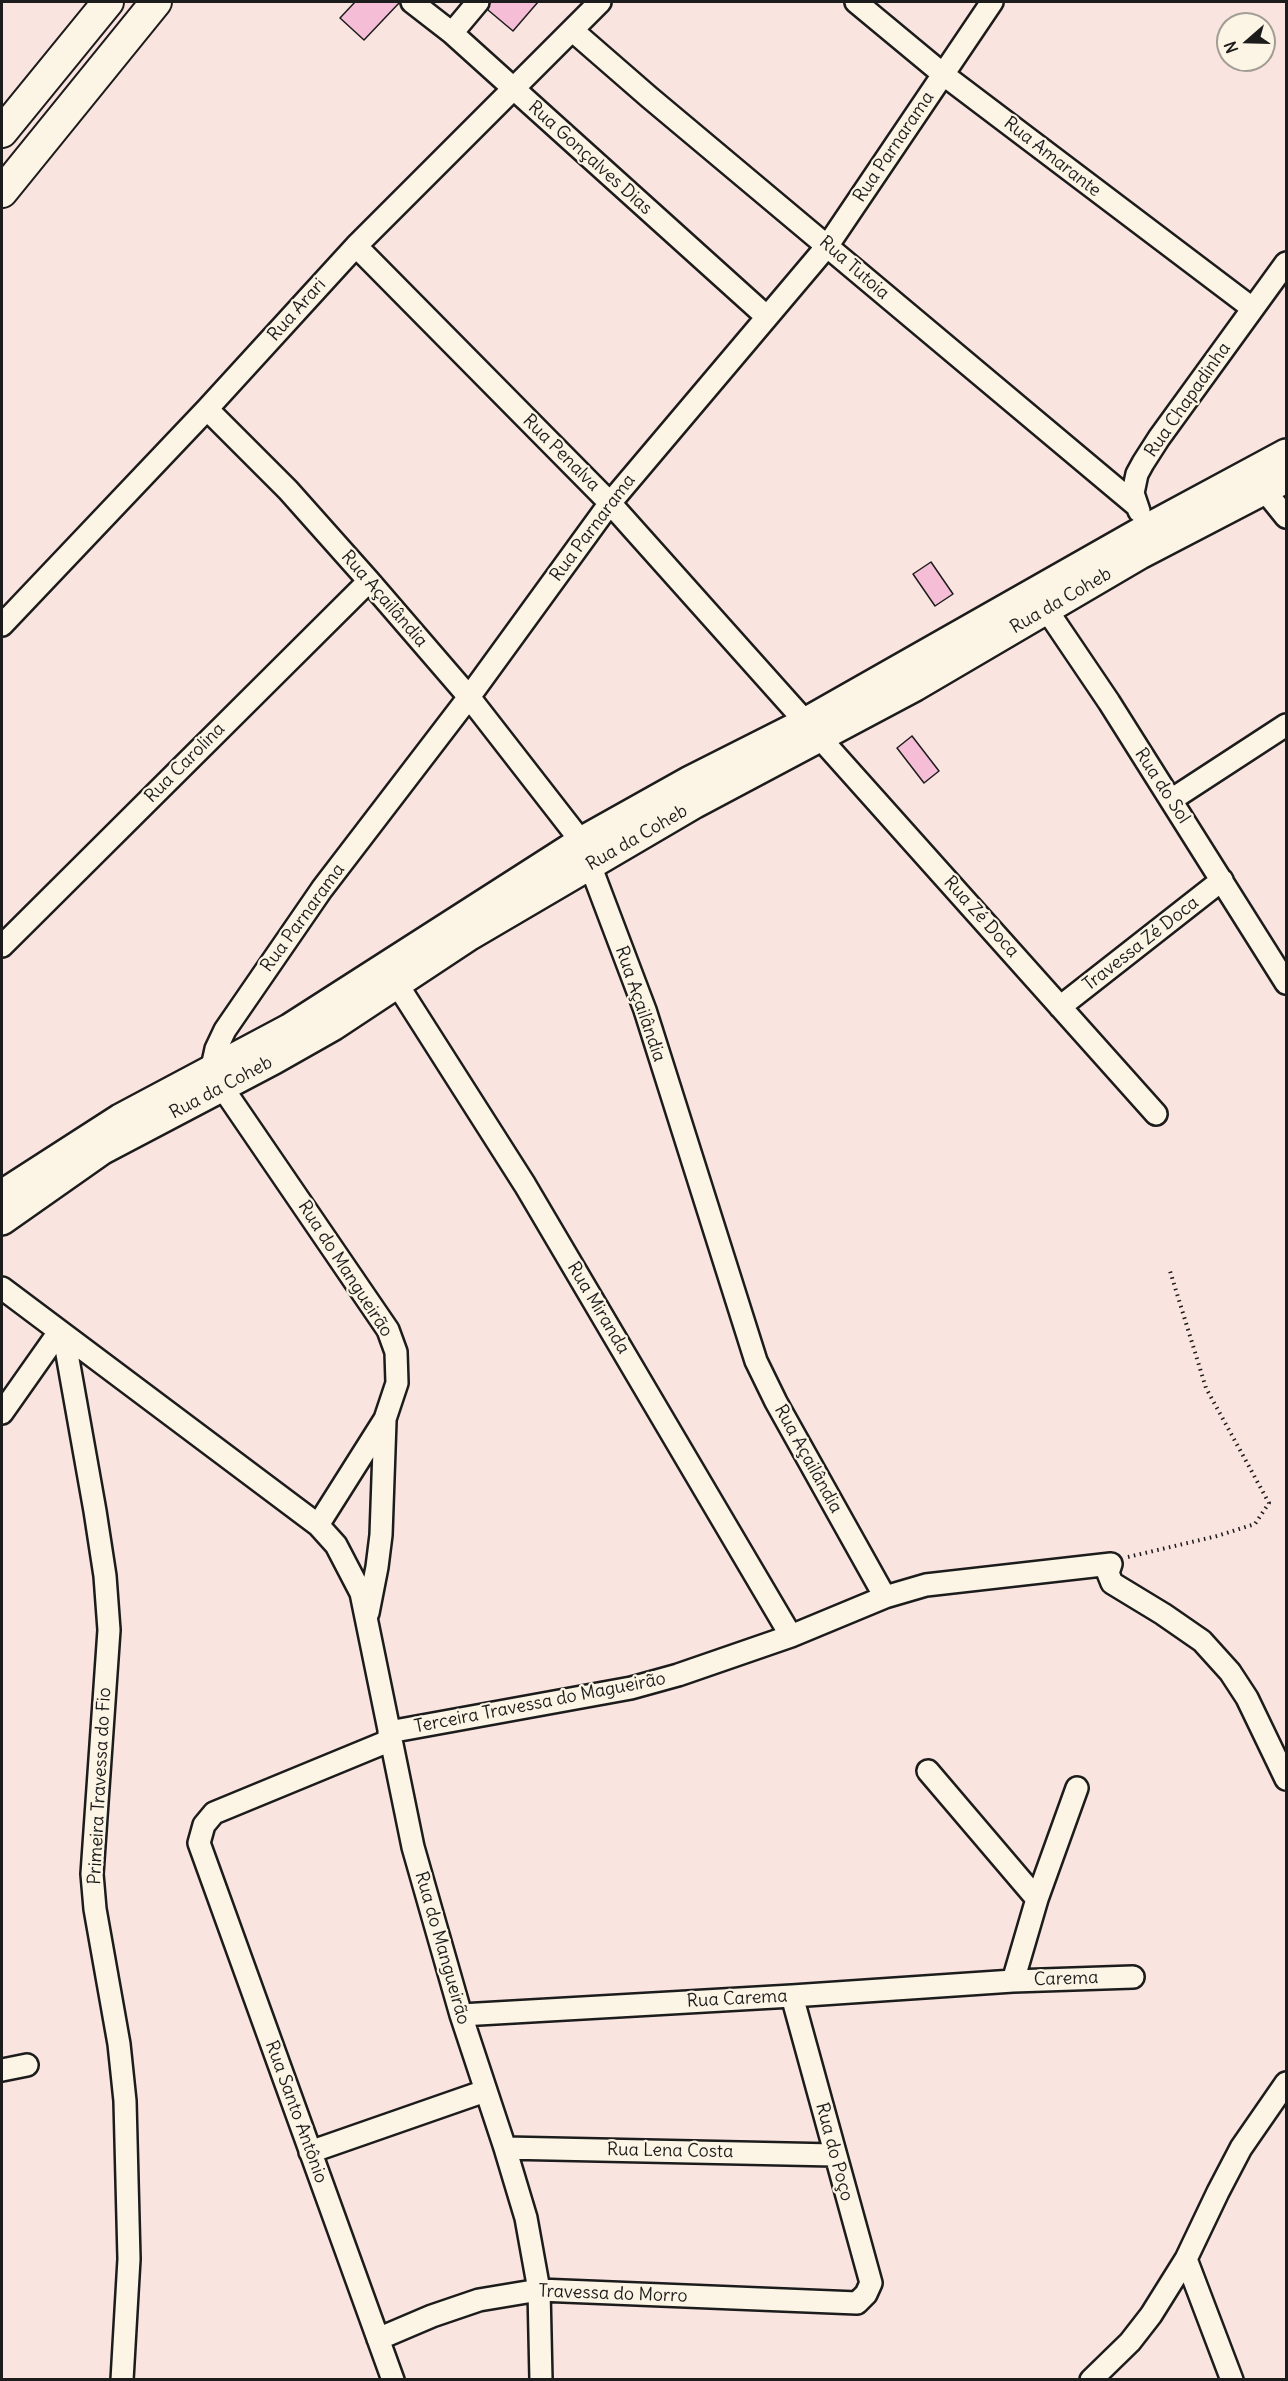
<!DOCTYPE html>
<meta charset="utf-8">
<style>
body{margin:0}
#map{position:relative;width:1288px;height:2381px;overflow:hidden;background:#fae4e0;font-family:Delius,sans-serif}
canvas{display:block}
.frame{position:absolute;inset:0;border:3px solid #1c1c1c;pointer-events:none}
.north{position:absolute;left:1216px;top:12px;width:60px;height:60px;box-sizing:border-box;background:#fcf5e5;border:2px solid #a29e95;border-radius:50%;rotate:250deg;font-size:16px;font-weight:700;line-height:24px;text-align:center;color:#1c1c1c}
.north::after{content:'';display:block;margin:auto;width:21px;height:27px;background:#1c1c1c;clip-path:polygon(50% 0,100% 100%,50% 72%,0 100%)}
</style>
<div id="map">
<canvas width="1288" height="2381"></canvas>
<div class="frame"></div>
<div class="north">N</div>
</div>
<script>
const context = document.querySelector('canvas').getContext('2d');
context.lineJoin = 'round';
function fillPath(path, color) { context.fillStyle = color; context.fill(path, 'evenodd'); }
const poly = rows => new Path2D(rows.map(r => 'M' + r).join(''));
function stroke(path, color, width, dash) { context.strokeStyle = color; context.lineWidth = width; context.lineCap = dash ? 'butt' : 'round'; context.setLineDash(dash || []); context.stroke(path); }
function label(font, color, halo, rows, align = 'center') {
  context.font = font + ' Delius,sans-serif'; context.lineWidth = 4.5; context.setLineDash([]); context.textBaseline = 'middle'; context.strokeStyle = halo; context.fillStyle = color; for (const [text, x, y, turn = 0] of rows) {
    context.save(); context.translate(x, y); context.rotate((+turn || 0) * Math.PI / 180); context.textAlign = isNaN(turn) ? turn : align; if (halo) context.strokeText(text, 0, 0); context.fillText(text, 0, 0); context.restore();
  }
}
const building = poly([
 [355,2,400,2,364,40,340,18,355,2],
 [490,2,538,2,513,31,488,10,490,2],
 [931,562,953,594,935,606,913,574,931,562],
 [912,736,939,771,924,783,897,748,912,736]
]);
fillPath(building, '#f5bed6');
stroke(building, '#1c1c1c', 1.5);
const minor = poly([
 [412,2,452,33,767,317],
 [856,2,944,75,1252,308],
 [572,30,649,97,1137,506],
 [452,33,478,2],
 [356,246,610,503,1156,1114],
 [207,409,288,490,369,581,469,697,581,841,645,1010,756,1361,776,1402,885,1597,791,1636,678,1675,631,1688,389,1732],
 [1265,491,1286,517],
 [1139,511,1133,493,1137,474,1143,463,1159,438,1286,263],
 [1038,597,1109,702,1286,983],
 [2,625,207,409,356,246,600,2],
 [1171,800,1286,725],
 [2,946,369,581],
 [397,984,525,1185,791,1636],
 [1060,1007,1222,880],
 [2,1288,318,1525],
 [64,1337,95,1511,105,1576,109,1630,92,1874,95,1909,119,2044,125,2101,129,2259,122,2380],
 [2,1413,59,1332],
 [885,1597,926,1585,1111,1564,1108,1573,1112,1583,1163,1614,1202,1641,1230,1672,1247,1698,1286,1779],
 [368,1613,377,1567,381,1535,385,1421],
 [391,1740,214,1813,204,1825,199,1843,393,2380],
 [928,1771,1037,1899],
 [1013,1981,1037,1899,1077,1788],
 [461,2015,792,1996,1013,1981,1133,1977],
 [2,2070,27,2065],
 [505,2148,834,2155],
 [310,2152,485,2091],
 [1186,2259,1232,2380],
 [378,2339,432,2316,479,2300,539,2290,857,2303,866,2294,871,2283,792,1996],
 [541,2380,539,2290,526,2218,505,2148,461,2015,413,1847,361,1593,336,1545,318,1525,385,1419,397,1383,396,1352,388,1330,222,1087,212,1067,216,1049,225,1030,322,889,469,697,610,503,828,245,992,2],
 [1091,2380,1130,2342,1151,2315,1186,2259,1218,2192,1241,2148,1286,2083]
]);
const tertiary = poly([
 [2,1194,120,1118,289,1028,581,841,690,780,805,722,1145,529,1286,453],
 [2,1221,103,1150,274,1060,334,1026,470,936,695,804,915,687,1140,555,1286,479]
]);
const secondary = poly([
 [2,132,108,2],
 [2,192,156,2]
]);
stroke(minor, '#1c1c1c', 26);
stroke(tertiary, '#1c1c1c', 32);
stroke(secondary, '#1c1c1c', 34);
stroke(poly([
 [1128,1557,1217,1536,1255,1524,1269,1503,1206,1388,1170,1271]
]), '#1c1c1c', 4, [1.5, 4.5]);
stroke(minor, '#fcf5e5', 21);
stroke(tertiary, '#fcf5e5', 27);
stroke(secondary, '#fcf5e5', 30);
label('18px', '#1c1c1c', '#fcf5e5', [
 ["Rua Parnarama",894,147,-56],
 ["Rua Amarante",1052,157,38],
 ["Rua Gonçalves Dias",590,158,42],
 ["Rua Tutoia",854,268,41],
 ["Rua Arari",297,310,-48],
 ["Rua Chapadinha",1188,400,-55],
 ["Rua Penalva",561,453,45],
 ["Rua Parnarama",593,528,-53],
 ["Rua Açailândia",384,599,49],
 ["Rua da Coheb",1061,601,-30],
 ["Rua Carolina",185,763,-45],
 ["Rua do Sol",1162,786,57],
 ["Rua da Coheb",637,838,-30],
 ["Rua Zé Doca",981,917,48],
 ["Rua Parnarama",303,918,-54],
 ["Travessa Zé Doca",1141,944,-38],
 ["Rua Açailândia",640,1004,71],
 ["Rua da Coheb",221,1088,-28],
 ["Rua do Mangueirão",345,1269,57],
 ["Rua Miranda",598,1308,59],
 ["Rua Açailândia",808,1459,61],
 ["Terceira Travessa do Magueirão",540,1703,-11],
 ["Primeira Travessa do Fio",100,1786,-87],
 ["Rua do Mangueirão",442,1948,74],
 ["Carema",1066,1979,-2],
 ["Rua Carema",737,1999,-3],
 ["Rua Santo Antônio",296,2112,70],
 ["Rua Lena Costa",670,2151,1],
 ["Rua do Poço",834,2152,75],
 ["Travessa do Morro",613,2294,2]
]);
</script>
